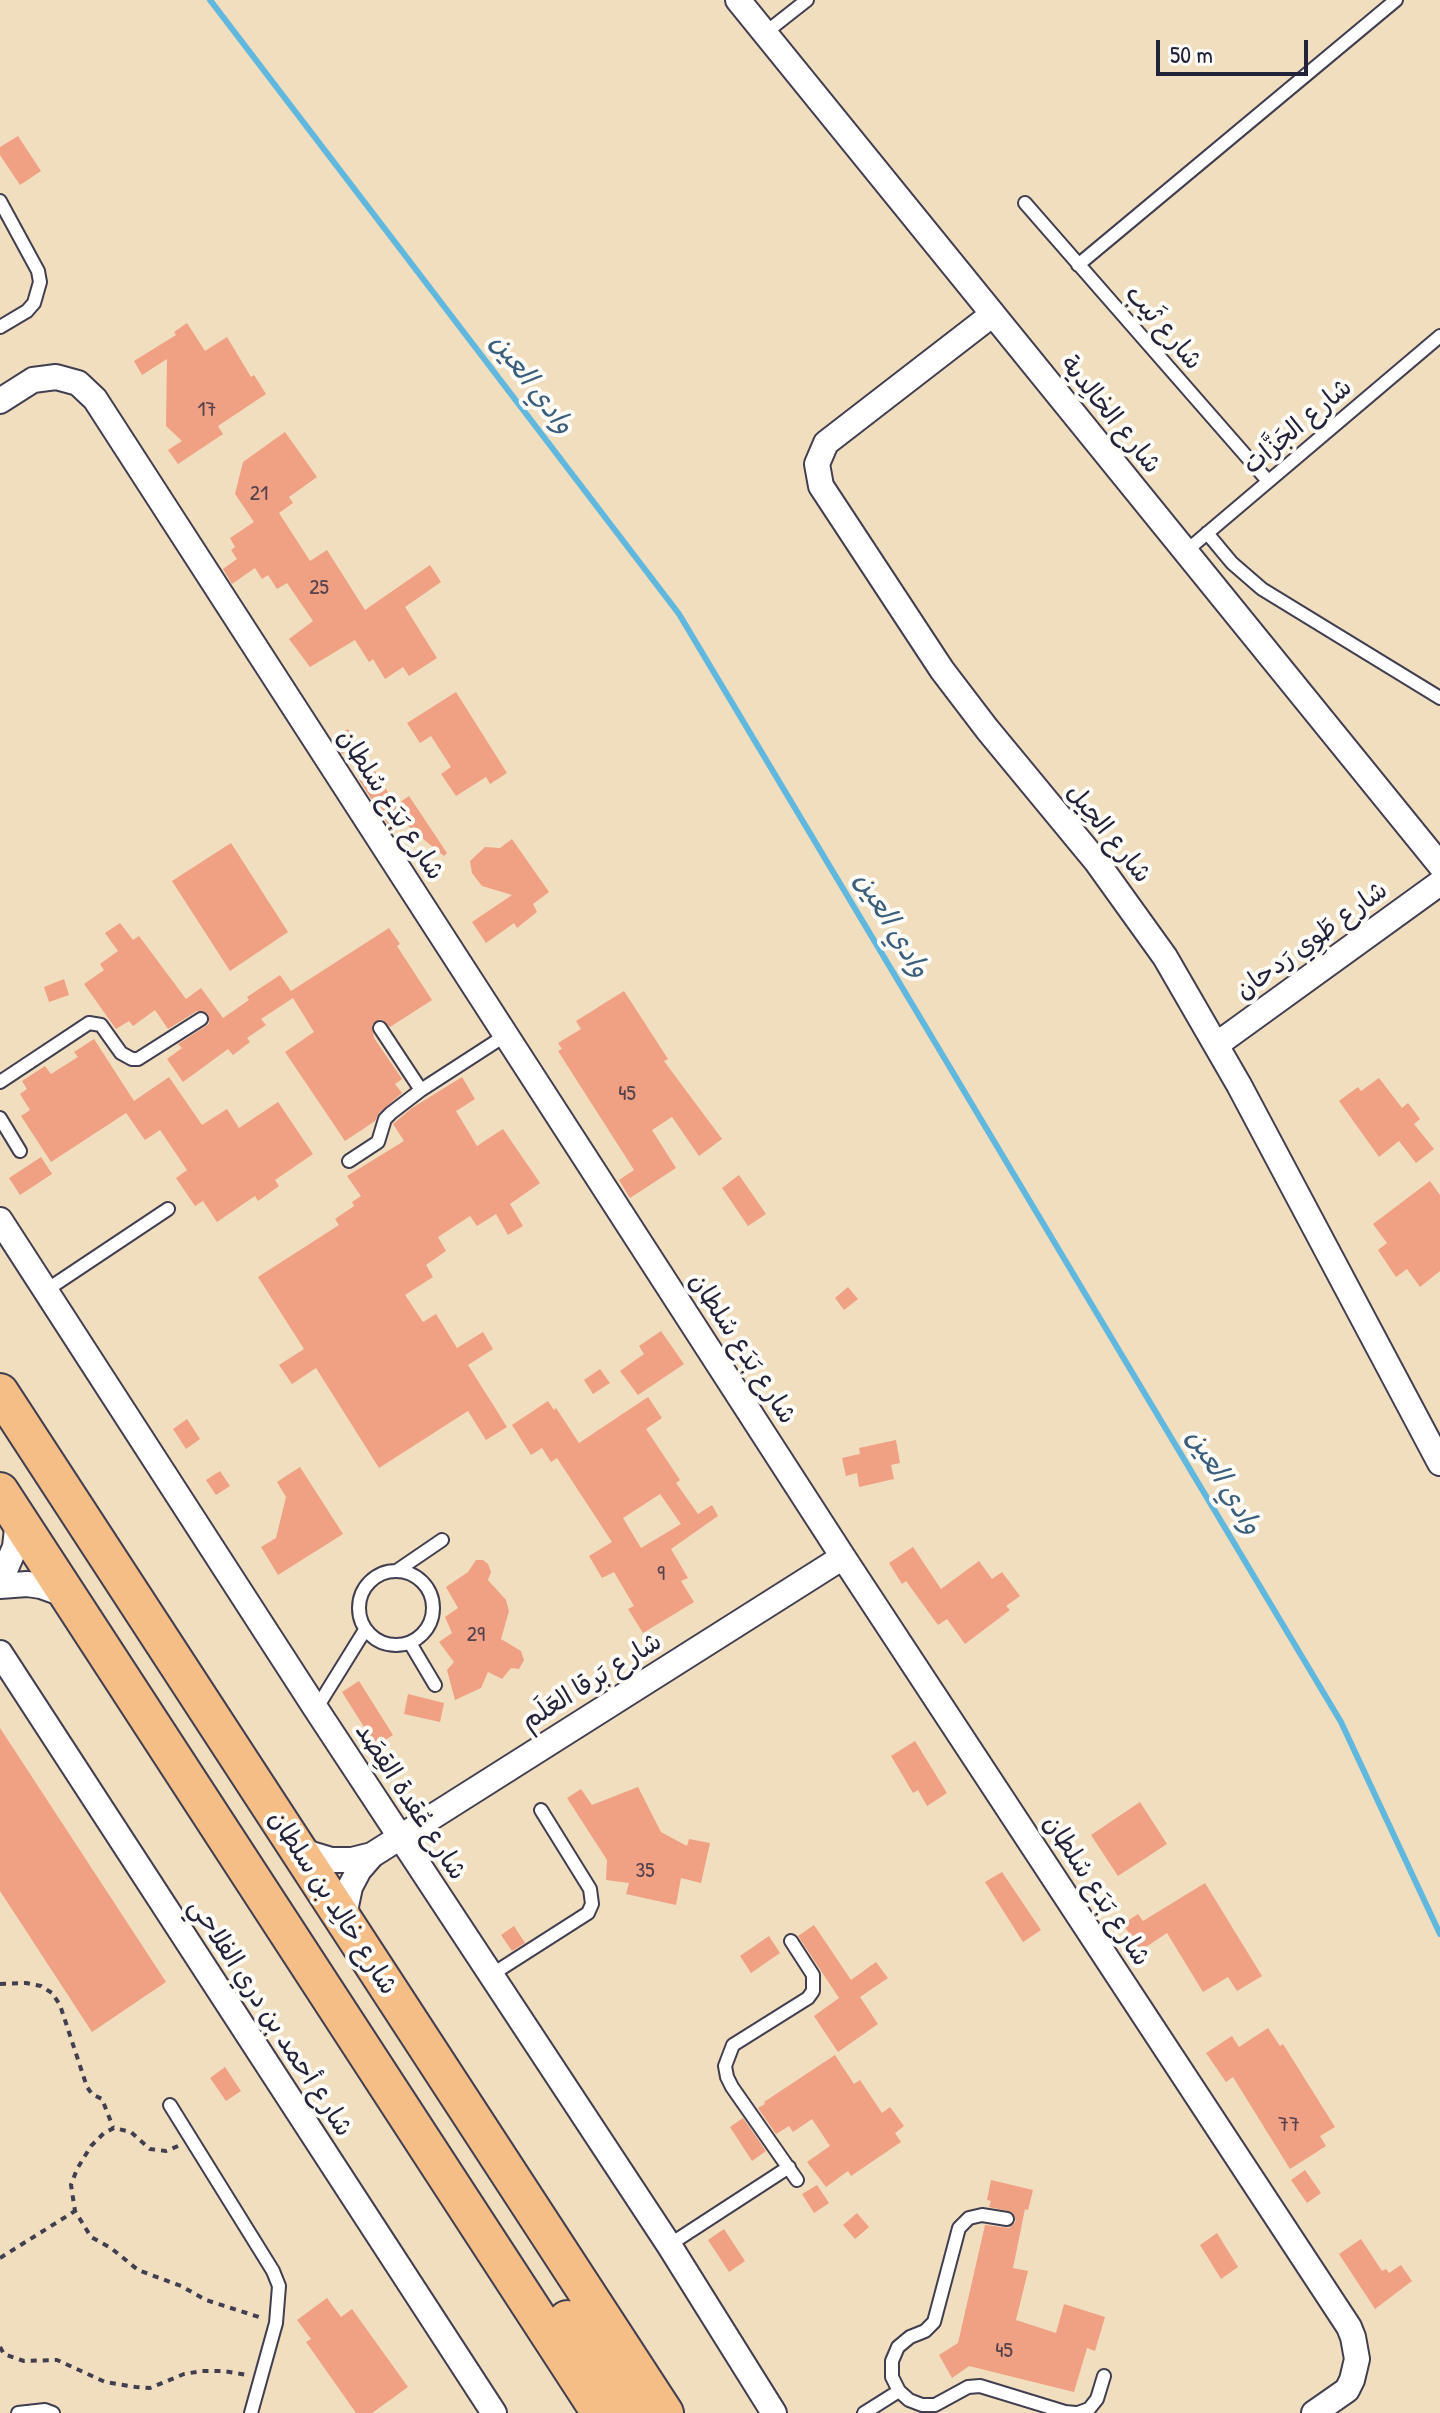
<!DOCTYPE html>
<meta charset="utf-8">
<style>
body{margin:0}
#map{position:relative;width:1440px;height:2413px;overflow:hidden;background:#f1debf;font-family:"Patrick Hand",sans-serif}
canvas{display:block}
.scale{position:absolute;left:1156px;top:40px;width:152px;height:36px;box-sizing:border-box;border:4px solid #22223b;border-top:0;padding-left:10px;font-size:24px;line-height:28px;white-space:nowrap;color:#22223b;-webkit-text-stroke:6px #fdfcf7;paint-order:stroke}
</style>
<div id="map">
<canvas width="1440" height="2413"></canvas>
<div class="scale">50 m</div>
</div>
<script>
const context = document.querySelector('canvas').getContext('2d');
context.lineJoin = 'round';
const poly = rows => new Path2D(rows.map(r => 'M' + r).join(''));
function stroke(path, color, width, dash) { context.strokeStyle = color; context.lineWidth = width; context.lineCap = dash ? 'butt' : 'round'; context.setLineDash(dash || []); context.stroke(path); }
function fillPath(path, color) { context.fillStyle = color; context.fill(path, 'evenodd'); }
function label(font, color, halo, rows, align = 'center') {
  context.font = font + ' "Patrick Hand","Playpen Sans Arabic",sans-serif'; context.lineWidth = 8; context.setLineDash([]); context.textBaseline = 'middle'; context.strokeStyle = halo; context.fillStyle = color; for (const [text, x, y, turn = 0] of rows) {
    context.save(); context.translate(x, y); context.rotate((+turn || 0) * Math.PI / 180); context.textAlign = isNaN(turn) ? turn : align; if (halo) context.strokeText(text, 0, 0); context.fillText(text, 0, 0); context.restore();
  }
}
stroke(poly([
 [210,0,679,614,1341,1722,1440,1934]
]), '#61b8de', 6);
fillPath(poly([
 [18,136,41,171,20,185,0,155,0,147],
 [187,323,205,351,227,337,251,377,254,375,266,394,218,426,223,434,178,464,168,450,182,441,166,426,167,359,142,375,134,361,176,335,174,332],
 [285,432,317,477,289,497,293,503,279,513,310,561,327,550,365,610,430,565,441,582,405,607,437,658,409,676,403,667,385,679,373,659,369,662,355,640,310,667,289,639,313,621,287,583,277,589,268,575,262,579,255,568,232,584,223,569,237,559,231,550,235,547,230,538,254,522,235,494,243,462],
 [456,692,507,773,490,784,486,777,456,796,441,774,451,767,431,736,420,743,407,723],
 [348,729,357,745,342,754,332,738],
 [375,771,396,805,409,796,447,853,444,856,411,829,407,823,393,832,359,780],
 [512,839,549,892,533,904,537,912,517,928,514,923,486,943,472,922,512,895,482,886,472,873,470,861,485,847,500,848],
 [231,843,288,932,230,971,172,881],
 [120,923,133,940,139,936,186,999,201,988,223,1018,249,1000,247,997,280,975,291,991,389,928,400,944,397,946,432,1000,390,1027,380,1019,372,1025,374,1038,402,1079,395,1084,402,1093,379,1113,375,1121,345,1141,285,1052,314,1032,293,998,261,1019,266,1025,247,1038,250,1042,233,1055,228,1049,183,1082,167,1059,182,1048,178,1044,209,1024,208,1014,197,1011,168,1029,155,1010,133,1026,129,1021,116,1029,84,984,104,970,100,964,118,951,105,933],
 [64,979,69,995,49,1002,44,987],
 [624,991,668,1059,664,1061,722,1139,699,1156,672,1117,652,1130,676,1168,630,1198,619,1180,634,1170,558,1051,562,1049,558,1043,581,1029,576,1021],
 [94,1039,134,1101,169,1077,202,1125,227,1109,239,1128,278,1102,313,1154,275,1180,279,1186,258,1201,255,1196,217,1222,203,1201,195,1206,176,1178,187,1170,160,1130,145,1140,126,1113,51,1162,21,1116,30,1110,20,1094,27,1089,22,1081,45,1066,51,1074,78,1057,74,1052],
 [462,1077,475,1099,456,1111,477,1146,503,1129,540,1183,510,1204,523,1226,508,1235,496,1214,477,1226,470,1216,438,1237,446,1251,426,1265,433,1277,405,1295,423,1322,436,1314,457,1348,483,1332,493,1349,468,1365,507,1427,486,1440,468,1411,379,1468,316,1368,292,1384,279,1365,304,1349,258,1277,339,1225,335,1219,354,1206,352,1202,361,1196,347,1176,404,1141,393,1124,412,1108],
 [1379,1078,1402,1108,1408,1103,1420,1119,1414,1124,1434,1149,1416,1163,1399,1141,1379,1157,1339,1101,1358,1087,1361,1091],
 [41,1157,52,1174,20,1195,9,1178],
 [739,1175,766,1214,748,1226,722,1188],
 [1430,1181,1440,1195,1440,1271,1420,1287,1407,1269,1396,1277,1378,1250,1387,1243,1373,1224],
 [848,1287,858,1299,844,1310,835,1298],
 [661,1331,684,1364,638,1395,620,1371,644,1354,639,1346],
 [600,1369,610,1383,593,1394,584,1380],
 [648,1397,662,1418,646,1429,680,1480,676,1483,698,1514,712,1505,718,1516,671,1549,688,1578,681,1581,694,1602,643,1633,628,1609,634,1606,614,1572,602,1578,589,1556,612,1542,557,1458,551,1462,542,1448,531,1455,512,1425,548,1401,554,1410,556,1408,579,1443],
 [660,1494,681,1524,641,1548,623,1518],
 [187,1419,200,1439,186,1449,173,1429],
 [896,1440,900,1463,891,1465,894,1479,859,1487,857,1473,846,1476,842,1458,860,1454,859,1448],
 [300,1467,343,1534,278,1575,261,1547,276,1538,286,1497,277,1482],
 [220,1471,230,1486,216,1495,206,1480],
 [913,1547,941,1589,979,1561,992,1579,1002,1572,1020,1596,1006,1606,1010,1610,965,1644,947,1619,938,1625,906,1581,902,1584,889,1563],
 [476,1560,483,1560,488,1564,491,1572,488,1580,506,1600,509,1611,501,1639,521,1651,524,1660,519,1669,511,1668,502,1679,488,1672,481,1688,455,1700,447,1670,454,1662,439,1642,452,1633,445,1617,458,1608,446,1587,468,1572],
 [359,1681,393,1735,376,1746,342,1692],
 [408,1694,444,1703,440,1722,404,1714],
 [0,1728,166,1982,92,2032,0,1891],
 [915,1741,947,1793,927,1806,918,1790,913,1793,891,1756],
 [638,1787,661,1832,687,1846,689,1839,710,1843,701,1883,681,1878,676,1905,626,1894,629,1883,606,1880,607,1860,567,1798,581,1789,592,1805],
 [1140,1802,1167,1844,1118,1876,1091,1835],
 [1002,1872,1041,1930,1023,1942,985,1882],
 [1205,1883,1262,1976,1237,1991,1228,1977,1203,1992,1167,1933,1140,1951,1123,1924,1138,1914,1143,1921],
 [814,1925,851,1980,876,1962,888,1978,860,1997,878,2024,838,2052,814,2016,839,1998,798,1936],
 [514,1926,525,1943,512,1951,501,1935],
 [769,1936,780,1953,751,1973,740,1956],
 [1268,2028,1280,2046,1283,2044,1335,2127,1320,2136,1326,2146,1290,2169,1233,2077,1226,2082,1206,2053,1232,2036,1239,2047],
 [835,2055,854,2084,860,2080,882,2113,890,2107,904,2126,895,2133,901,2142,851,2176,848,2171,826,2187,807,2162,830,2146,812,2119,793,2132,789,2126,776,2134,758,2108,765,2104,764,2102],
 [225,2067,241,2091,226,2101,210,2078],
 [743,2118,766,2151,752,2161,730,2127],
 [1305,2170,1321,2193,1307,2203,1291,2180],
 [991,2180,1033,2190,1028,2210,1025,2209,1013,2268,1028,2271,1016,2320,1056,2333,1064,2304,1105,2317,1095,2351,1087,2348,1074,2392,969,2366,952,2378,939,2355,958,2343,985,2225,1009,2228,1016,2221,1012,2212,989,2207,991,2201,987,2200],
 [817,2185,829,2203,814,2213,802,2194],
 [857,2213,869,2227,855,2239,843,2225],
 [724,2229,745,2261,729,2272,708,2240],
 [1217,2233,1238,2267,1221,2279,1200,2245],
 [1361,2239,1382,2271,1386,2269,1389,2273,1401,2265,1412,2281,1375,2309,1339,2254],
 [327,2298,341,2317,352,2309,408,2387,372,2413,356,2413,306,2342,311,2339,297,2320]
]), '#f0a083');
const service = poly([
 [765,33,807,0],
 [0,201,38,271,40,282,34,303,27,311,0,327],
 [1025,203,1268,481],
 [1078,265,1396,0],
 [1207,533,1232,563,1262,589,1440,698],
 [1185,552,1440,336],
 [380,1028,421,1090],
 [0,1082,89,1023,101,1025,121,1053,132,1059,138,1059,201,1019],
 [0,1118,20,1151],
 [349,1161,378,1142,385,1119,391,1113,421,1090,506,1035],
 [45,1291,168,1209],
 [398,1570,442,1540],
 '359 1608a37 37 0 1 1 74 0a37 37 0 1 1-74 0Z',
 [410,1643,435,1685],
 [316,1709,365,1630],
 [791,1941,813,1975,813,1991,808,1998,733,2045,725,2066,727,2077,732,2087,797,2180],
 [491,1975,588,1913,592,1904,590,1889,541,1810],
 [170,2105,273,2271,279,2286,276,2323,251,2413],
 [1007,2219,982,2215,969,2218,959,2228,934,2322,925,2331,910,2337,898,2347,892,2361,892,2377,899,2391,909,2400,922,2405,935,2405,968,2387,980,2386,1065,2412,1076,2413],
 [669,2245,789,2167],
 [18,2413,45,2410,53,2413],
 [864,2413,899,2391],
 [1078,2413,1089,2409,1097,2399,1104,2376]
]);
const minor = poly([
 [738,0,1440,865],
 [993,314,826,443,817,464,821,486,942,670,987,729,1096,861,1165,957,1239,1085,1440,1463],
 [0,401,33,380,56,377,78,383,95,399,843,1557,1349,2327,1353,2337,1357,2359,1352,2380,1347,2390,1314,2413],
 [1216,1045,1440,883],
 [0,1220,316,1709,669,2245,774,2413],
 [0,1582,15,1547,18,1519],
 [0,1586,27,1584,41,1586,69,1596],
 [0,1653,494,2413],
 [298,1846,311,1854,331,1860,352,1860,372,1855],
 [347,1925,346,1906,350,1887,359,1870,372,1855,843,1557]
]);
const primary = poly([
 [0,1392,665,2413],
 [0,1491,600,2413],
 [567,2319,632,2413]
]);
stroke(service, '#413e4f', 16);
stroke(minor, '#413e4f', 28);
stroke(primary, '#413e4f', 40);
stroke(poly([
 [0,1984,26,1983,41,1986,52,1993,60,2005,87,2087,92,2094,102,2099,113,2127],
 [178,2146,166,2151,150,2149,131,2132,114,2128,104,2133,91,2146,77,2169,71,2185,75,2211,91,2237,111,2248,138,2270,181,2286,206,2300,262,2318],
 [0,2258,75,2211],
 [0,2347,4,2354,24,2361,57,2360,105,2382,136,2387,150,2388,184,2374,202,2371,224,2371,247,2375]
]), '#413e4f', 4, [6, 6]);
stroke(service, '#fff', 12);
stroke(minor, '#fff', 24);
stroke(primary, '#f6be87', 36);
label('22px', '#56424d', null, [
 ["17",207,410],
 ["21",259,494],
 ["25",319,588],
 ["45",627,1094],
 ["9",661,1574],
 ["29",476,1635],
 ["35",645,1871],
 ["77",1289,2125],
 ["45",1004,2351]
]);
label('26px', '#22223b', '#fdfcf7', [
 ["شارع ثَيب",1163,328,49],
 ["شارع الخالِدية",1110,415,51],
 ["شارع الجَزَّات",1298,427,-40],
 ["شارع بَدَع سُلطان",390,805,57],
 ["شارع الحِيل",1108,834,51],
 ["شارع طَوِي رَدحان",1312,941,-36],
 ["شارع بَدَع سُلطان",742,1349,57],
 ["شارع بَرقا العَلَم",592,1682,-32],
 ["شارع عُقدة القِصَد",410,1802,57],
 ["شارع بَدَع سُلطان",1096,1891,57],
 ["شارع خالِد بن سلطان",332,1903,57],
 ["شارع أحمد بن دري الفلاحي",270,2018,57]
]);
label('italic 28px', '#3b5e7c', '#fdfcf7', [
 ["وادي العين",531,384,53],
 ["وادي العين",891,925,59],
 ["وادي العين",1223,1482,59]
]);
</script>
